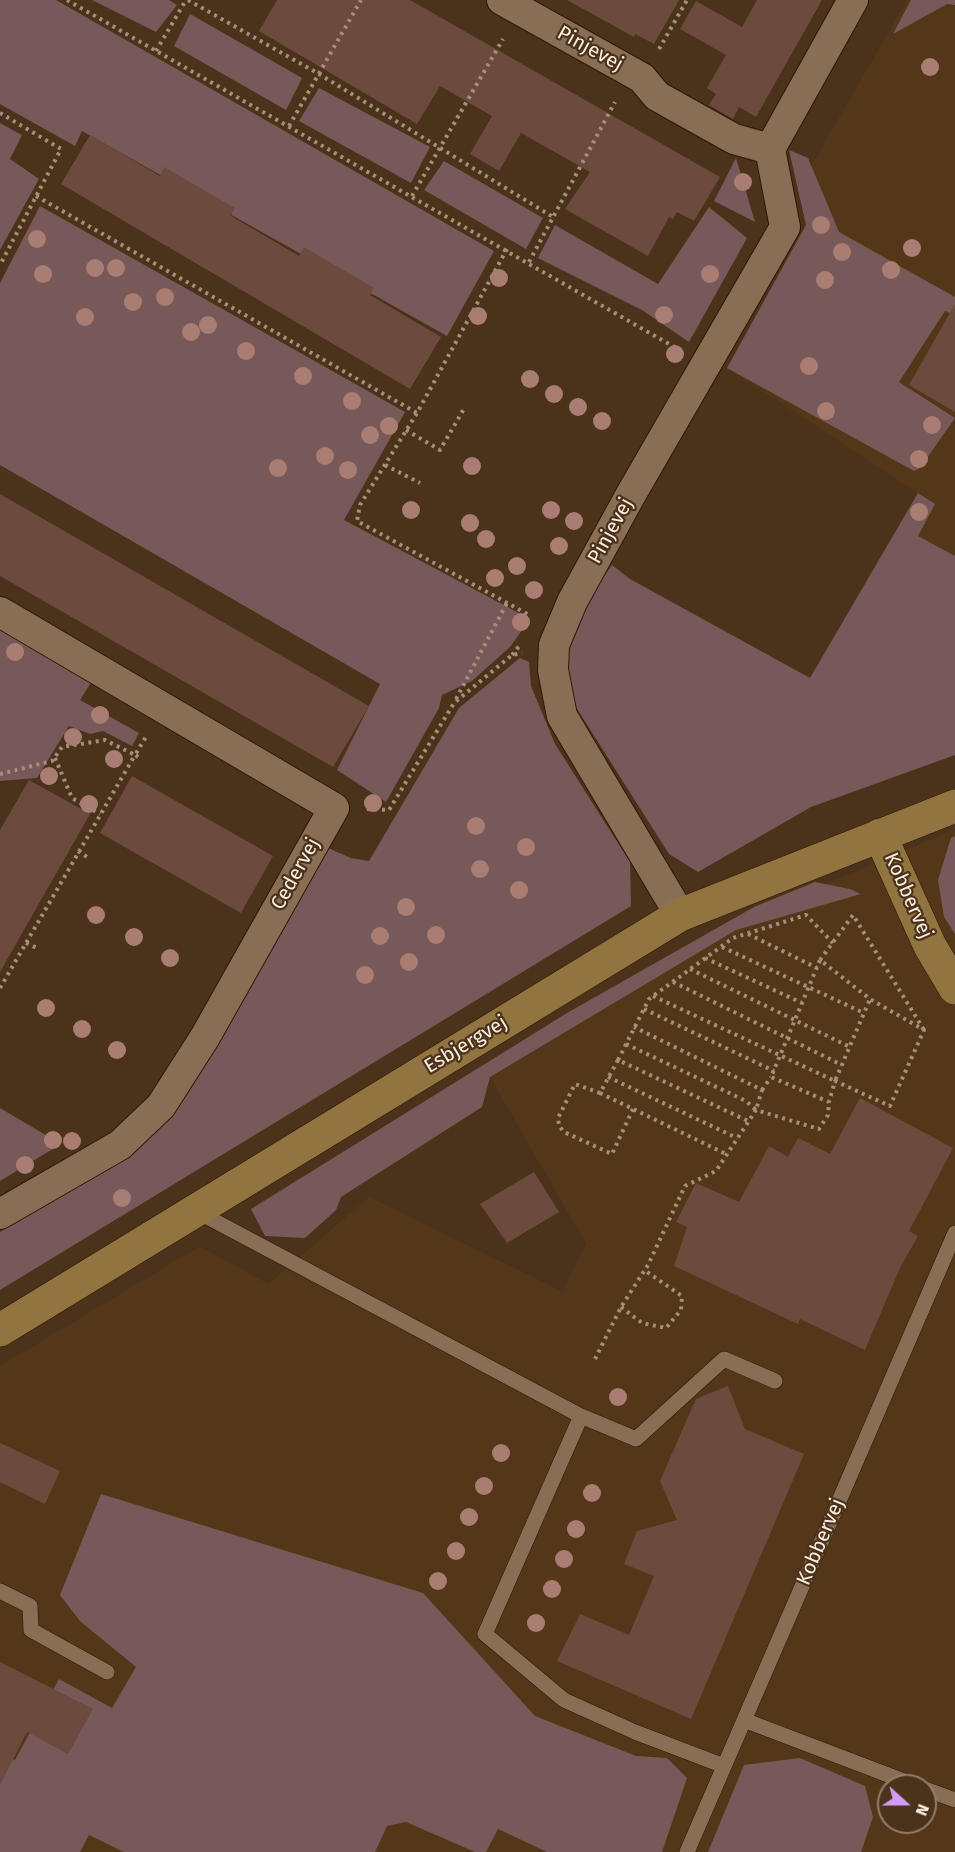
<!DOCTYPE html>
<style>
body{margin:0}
#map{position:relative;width:955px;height:1852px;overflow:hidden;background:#4a321b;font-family:"Fira Sans",sans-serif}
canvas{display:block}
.north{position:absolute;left:877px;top:1774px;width:60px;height:60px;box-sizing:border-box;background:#4a321b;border:2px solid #927e6a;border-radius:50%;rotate:111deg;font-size:16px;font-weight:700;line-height:24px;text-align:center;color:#ffefe1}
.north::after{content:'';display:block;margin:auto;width:21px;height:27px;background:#d39cfc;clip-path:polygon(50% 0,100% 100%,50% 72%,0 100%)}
</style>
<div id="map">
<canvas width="955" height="1852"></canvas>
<div class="north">N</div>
</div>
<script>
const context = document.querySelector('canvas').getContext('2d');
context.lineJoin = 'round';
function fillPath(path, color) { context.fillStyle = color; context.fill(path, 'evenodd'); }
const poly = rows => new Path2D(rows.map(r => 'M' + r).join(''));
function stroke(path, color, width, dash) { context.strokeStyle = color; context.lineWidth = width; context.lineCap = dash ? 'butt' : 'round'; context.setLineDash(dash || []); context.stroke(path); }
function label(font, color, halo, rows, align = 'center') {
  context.font = font + ' "Fira Sans",sans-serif'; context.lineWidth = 4.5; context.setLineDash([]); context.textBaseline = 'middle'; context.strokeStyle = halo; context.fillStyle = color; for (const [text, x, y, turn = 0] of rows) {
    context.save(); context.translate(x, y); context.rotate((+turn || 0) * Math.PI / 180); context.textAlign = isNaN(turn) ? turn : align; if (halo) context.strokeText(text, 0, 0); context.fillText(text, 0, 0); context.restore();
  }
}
fillPath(poly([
 [907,0,955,0,955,745,846,783,710,630,810,678,918,493,727,368,806,225,811,166],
 [955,829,955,1852,0,1852,0,1366,200,1246,268,1284,369,1197,562,1291,586,1244,490,1077,693,941],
 [889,1786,925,1786,925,1822,889,1822]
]), '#543719');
fillPath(poly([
 [0,0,56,0,494,251,447,336,82,131,75,146,0,104],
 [92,0,169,0,177,5,156,32],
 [911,0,955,0,955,5,947,4,893,34],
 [190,14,302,78,286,110,174,46],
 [319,88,430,147,411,183,299,121],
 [0,123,22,135,10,159,39,179,0,250],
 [789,150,808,158,839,232,955,297,955,315,945,311,899,382,955,418,920,468,914,471,727,368,806,225],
 [736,158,755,222,714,201],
 [444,161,543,218,526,249,424,190],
 [40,206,405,412,344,520,530,619,510,647,472,681,442,695,439,708,386,802,337,770,380,684,0,465,0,283],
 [709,207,747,238,689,342,642,310,538,258,555,225,658,284],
 [918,493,935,504,918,536,955,556,955,755,811,807,698,872,669,854,572,701,565,659,587,600,612,565,630,579,810,678],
 [0,620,96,675,80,700,139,733,132,746,103,731,90,734,69,726,37,778,0,781],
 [520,658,529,662,531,686,555,744,630,862,631,906,0,1290,0,1232,141,1142,328,848,351,858,369,861,459,708],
 [955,836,955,934,944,917,938,880,951,838],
 [815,882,850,889,861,894,736,930,490,1077,482,1107,341,1197,336,1210,305,1238,265,1236,251,1209,567,1013,754,907],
 [0,1108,61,1144,0,1181],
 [101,1494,423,1593,535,1716,636,1756,667,1758,687,1778,662,1852,547,1852,498,1829,486,1852,475,1852,406,1822,387,1826,375,1852,124,1852,89,1835,80,1852,0,1852,0,1753,15,1760,59,1679,112,1708,136,1667,80,1621,60,1595],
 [800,1758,865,1786,873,1817,861,1852,708,1852,744,1765]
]), '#785959');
fillPath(poly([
 [277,0,410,0,720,177,694,221,677,212,673,219,669,217,648,256,565,209,590,172,521,133,499,171,470,154,492,116,440,86,417,124,259,31],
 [567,0,679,0,654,44,635,34,634,37],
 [757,0,822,0,756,117,739,107,733,119,709,105,716,94,707,88,726,55,680,29,696,1,742,27],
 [90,135,160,176,164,167,235,208,231,216,299,256,304,247,374,288,370,295,441,337,410,389,61,184],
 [955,304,955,412,909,385],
 [0,494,369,706,333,767,0,576],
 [132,776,273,856,241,913,100,833],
 [29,780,90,814,0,972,0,830],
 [860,1098,953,1148,909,1231,918,1236,900,1268,865,1350,800,1319,798,1324,674,1266,687,1227,676,1222,696,1183,739,1202,769,1146,788,1157,798,1138,830,1154],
 [534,1172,559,1212,507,1243,480,1204],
 [728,1386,745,1429,804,1454,691,1719,557,1661,580,1614,629,1635,654,1576,624,1564,637,1531,677,1520,660,1481,696,1399],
 [0,1443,60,1471,45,1504,0,1482],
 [0,1662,93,1709,68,1754,27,1732,0,1785]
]), '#6c4b3e');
const lane = poly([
 [196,1211,581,1416],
 [0,1591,30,1606,31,1630,107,1672],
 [744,1720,917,1786],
 [724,1766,635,1732,564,1700,485,1634,581,1416,636,1439,724,1359,775,1381],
 [925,1789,955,1800],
 [687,1852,955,1233]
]);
const street = poly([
 [502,0,642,78,657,96,734,139,770,149],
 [0,612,334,808,205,1037,161,1106,120,1145,0,1214],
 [680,915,562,716,553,670,554,645,572,602,630,496,785,227,770,149,853,0]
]);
const secondary = poly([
 [880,835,930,946,955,988],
 [0,1330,680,915,955,806]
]);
stroke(lane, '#2f1903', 16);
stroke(street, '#2f1903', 32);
stroke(secondary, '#2f1903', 34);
stroke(poly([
 [67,0,676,348],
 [188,0,319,74,553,217],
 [659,49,687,0],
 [156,51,186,0],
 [0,113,61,149,0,265],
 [289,126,361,0],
 [36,196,417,413],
 [412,196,503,39],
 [507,249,417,413,360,505,357,521,531,616],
 [529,262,615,102],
 [406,430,440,450,465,407],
 [385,465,420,483],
 [512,655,520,645],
 [456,699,507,603],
 [55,758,72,798,100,814],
 [0,774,52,761,62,747,105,740,135,755,147,735],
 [367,809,389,810,454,703,512,655,522,653],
 [78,851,90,859],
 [748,934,817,968],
 [26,943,37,948],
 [722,947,864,1013],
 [705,958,802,1003],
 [820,960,853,915,924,1030],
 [690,969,850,1047],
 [673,982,842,1065],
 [0,988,135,755,140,758],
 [653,996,835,1081,870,999],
 [644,1009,774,1071],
 [626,1044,746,1101,756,1110,762,1090,634,1027],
 [618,1060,649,999,733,938,806,915,833,943],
 [608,1077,737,1138],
 [762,1090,771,1077],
 [600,1093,726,1154],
 [633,1109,612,1154,564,1132,559,1126,558,1118,575,1084,600,1093,618,1060,748,1121],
 [621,1307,642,1323,666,1328,681,1310,682,1296,644,1270],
 [595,1359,621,1307,648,1265,685,1186,716,1171,756,1110,819,1129,828,1115,829,1102,771,1077,820,960,870,999,924,1030,890,1106,835,1081,829,1102]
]), '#a38f7c', 4, [3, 4.5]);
stroke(lane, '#896e56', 15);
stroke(street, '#896e56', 30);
stroke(secondary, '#927441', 33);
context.fillStyle = '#aa7d73';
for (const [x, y] of [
 [930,67],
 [743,182],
 [821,225],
 [37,239],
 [912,248],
 [842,252],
 [95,268],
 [116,268],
 [891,270],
 [43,274],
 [710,274],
 [499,278],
 [825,280],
 [165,297],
 [133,302],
 [664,315],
 [478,316],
 [85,317],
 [208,325],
 [191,332],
 [246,351],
 [675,354],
 [809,366],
 [303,376],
 [530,379],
 [554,394],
 [352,401],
 [578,407],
 [826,411],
 [602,421],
 [932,425],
 [389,426],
 [370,435],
 [325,456],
 [919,459],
 [472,466],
 [278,468],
 [348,470],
 [411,510],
 [551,510],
 [919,512],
 [574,521],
 [470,523],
 [486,539],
 [559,546],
 [517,566],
 [495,578],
 [534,590],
 [521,622],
 [15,652],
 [100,715],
 [73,737],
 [114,759],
 [49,776],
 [373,803],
 [89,804],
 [476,826],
 [526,847],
 [480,869],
 [519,890],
 [406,907],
 [96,915],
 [436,935],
 [380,936],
 [134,937],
 [170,958],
 [409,962],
 [365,975],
 [46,1008],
 [82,1029],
 [117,1050],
 [53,1140],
 [72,1141],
 [25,1165],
 [122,1198],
 [618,1397],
 [501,1453],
 [484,1486],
 [592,1493],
 [469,1517],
 [576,1529],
 [456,1551],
 [564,1559],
 [438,1581],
 [552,1589],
 [536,1623]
]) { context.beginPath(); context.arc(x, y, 9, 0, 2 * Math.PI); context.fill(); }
label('20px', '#ffefe1', '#4a321b', [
 ["Pinjevej",590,49,29],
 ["Pinjevej",611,531,-61],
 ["Cedervej",296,874,-61],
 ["Kobbervej",908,896,66],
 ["Esbjergvej",466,1045,-31],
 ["Kobbervej",821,1542,-67]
]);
</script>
